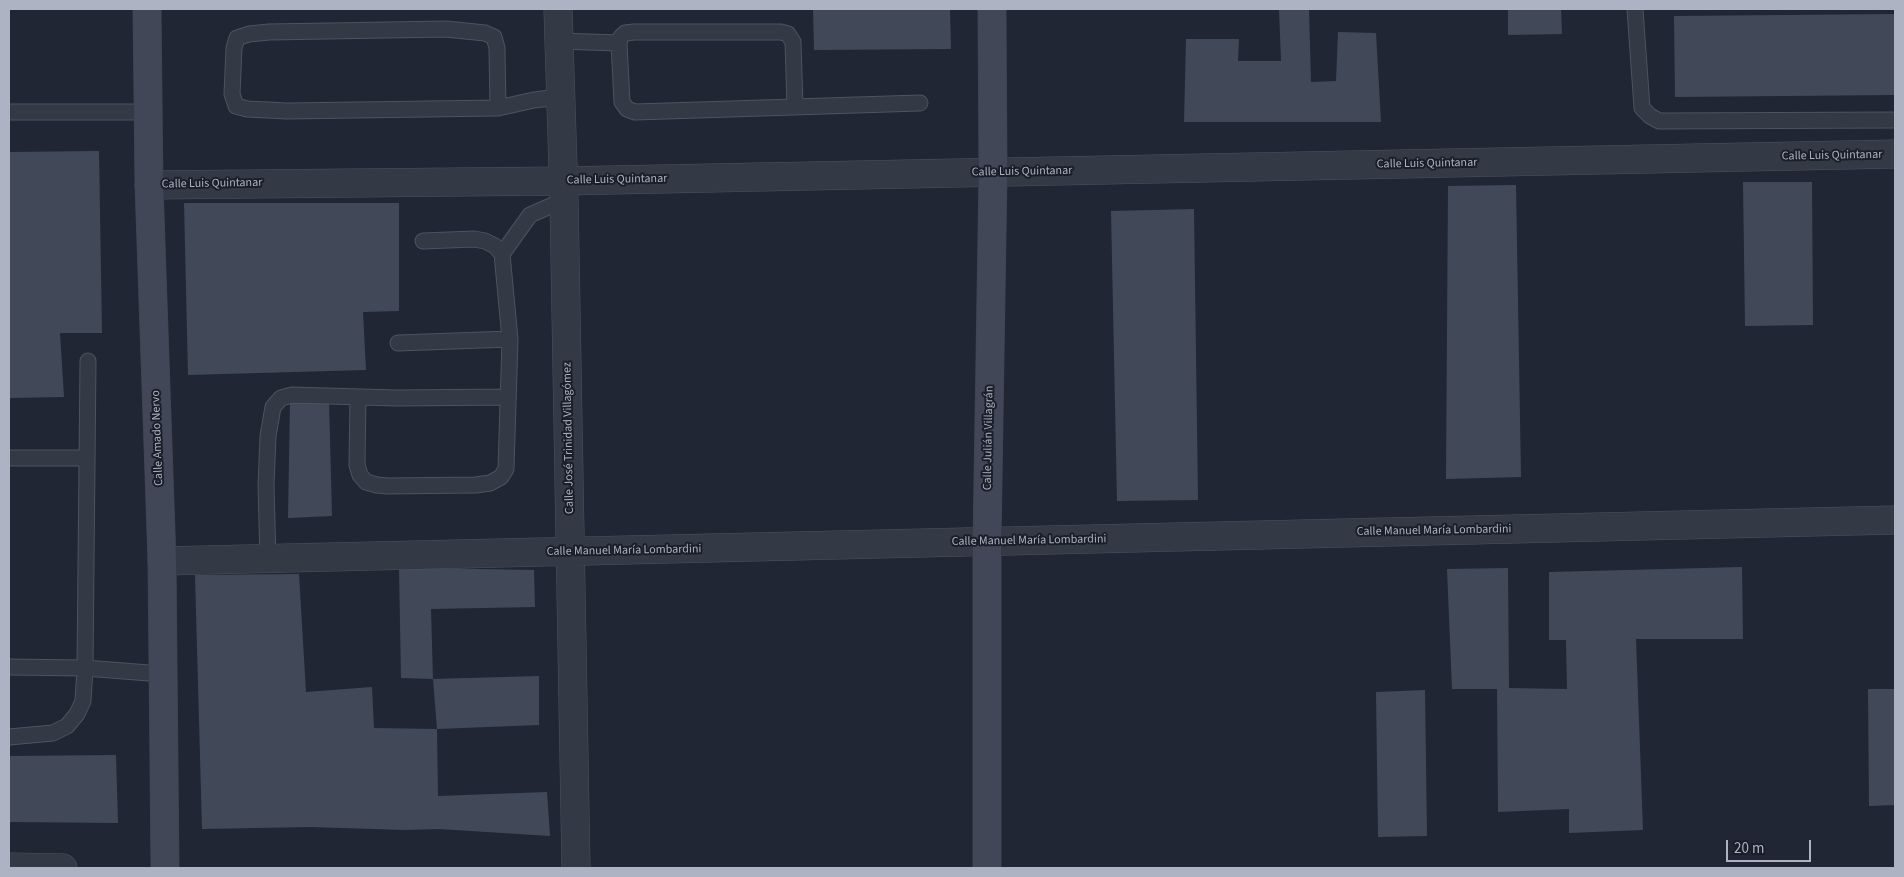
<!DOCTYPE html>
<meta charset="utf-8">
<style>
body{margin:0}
#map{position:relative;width:1904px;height:877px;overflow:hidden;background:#202634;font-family:"Source Sans 3",sans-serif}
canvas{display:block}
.frame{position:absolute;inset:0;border:10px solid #adb3c2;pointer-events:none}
.scale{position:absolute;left:1726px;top:840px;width:85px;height:22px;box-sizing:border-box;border:2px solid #adb3c2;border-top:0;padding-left:6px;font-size:15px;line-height:18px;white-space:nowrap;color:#adb3c2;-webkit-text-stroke:4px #191e29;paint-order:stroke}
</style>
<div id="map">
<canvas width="1904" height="877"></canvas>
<div class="frame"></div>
<div class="scale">20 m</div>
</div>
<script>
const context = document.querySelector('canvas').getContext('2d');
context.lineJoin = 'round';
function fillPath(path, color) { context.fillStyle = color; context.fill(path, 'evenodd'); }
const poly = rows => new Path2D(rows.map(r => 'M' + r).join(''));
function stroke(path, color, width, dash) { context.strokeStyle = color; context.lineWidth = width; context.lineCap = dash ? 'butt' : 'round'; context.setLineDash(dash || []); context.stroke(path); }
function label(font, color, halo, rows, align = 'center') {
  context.font = font + ' "Source Sans 3",sans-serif'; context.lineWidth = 4; context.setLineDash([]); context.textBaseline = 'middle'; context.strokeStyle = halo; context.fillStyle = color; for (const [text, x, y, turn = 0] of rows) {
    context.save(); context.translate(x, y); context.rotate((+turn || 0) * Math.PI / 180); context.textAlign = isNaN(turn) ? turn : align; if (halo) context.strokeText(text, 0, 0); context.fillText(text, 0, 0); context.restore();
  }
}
fillPath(poly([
 [813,9,950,9,951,49,814,50],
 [1279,9,1309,9,1311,82,1336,81,1338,32,1376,33,1381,122,1184,122,1186,39,1239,39,1238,61,1281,61],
 [1508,9,1561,9,1562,34,1508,35],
 [1895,14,1895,95,1675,97,1674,16],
 [99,151,102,333,60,333,64,397,9,398,9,152],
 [1743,182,1812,182,1813,325,1745,326],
 [1516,185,1521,477,1446,479,1448,186],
 [184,203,399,203,399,311,363,312,366,370,188,375],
 [1194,209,1198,500,1117,501,1111,211],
 [290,400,329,401,332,516,288,518],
 [1742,567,1743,639,1636,639,1643,830,1569,833,1569,809,1498,812,1497,689,1452,689,1447,569,1508,568,1509,688,1567,689,1566,640,1549,640,1549,572],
 [430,568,534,570,535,607,431,609,433,679,401,678,399,569],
 [299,574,306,692,372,687,374,728,437,729,433,679,539,676,539,725,437,729,438,796,547,792,550,836,439,829,405,830,311,827,202,829,195,575],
 [1868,689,1895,689,1895,805,1869,806],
 [1425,690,1427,836,1378,837,1376,692],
 [116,755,118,823,9,822,9,756]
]), '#414958');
const lane = poly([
 [1635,9,1642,108,1650,116,1659,121,1895,120],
 [559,41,619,43],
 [795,106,793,42,788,34,781,32,634,32,625,33,621,37,619,43,622,102,627,109,635,112,920,103],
 [498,108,497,48,494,37,485,33,446,29,269,32,249,34,237,38,234,48,232,94,236,106,247,109,287,111,498,108,534,100,560,97],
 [9,112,148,112],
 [502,254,530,215,564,200],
 [398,343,510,339],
 [358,398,357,465,360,475,366,482,377,485,387,486,476,485,490,483,501,477,506,469,510,339,502,254,495,246,485,241,474,239,423,241],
 [9,458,87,458],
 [268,559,266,486,268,436,273,407,281,398,292,395,397,398,508,397],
 [9,667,85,668,162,674],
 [9,737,53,733,67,726,77,714,83,701,85,668,88,361]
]);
const street = poly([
 [558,9,564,200,576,868],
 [149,185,563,181,1895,154],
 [162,561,1895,520],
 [9,867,63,868]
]);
const secondary = poly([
 [147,9,149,185,162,561,165,868],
 [987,868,987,542,993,173,992,9]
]);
stroke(lane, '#4e5360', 17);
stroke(street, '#4e5360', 29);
stroke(secondary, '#3d424e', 29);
stroke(lane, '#333945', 15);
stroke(street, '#333945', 28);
stroke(secondary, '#414757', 28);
label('12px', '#adb3c2', '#191e29', [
 ["Calle Luis Quintanar",1832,156,-1],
 ["Calle Luis Quintanar",1427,164,-1],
 ["Calle Luis Quintanar",1022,172,-1],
 ["Calle Luis Quintanar",617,180,-1],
 ["Calle Luis Quintanar",212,184,-1],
 ["Calle Amado Nervo",158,438,-92],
 ["Calle José Trinidad Villagómez",569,438,-91],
 ["Calle Julián Villagrán",989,438,-89],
 ["Calle Manuel María Lombardini",1434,531,-1],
 ["Calle Manuel María Lombardini",1029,541,-1],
 ["Calle Manuel María Lombardini",624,551,-1]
]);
</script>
